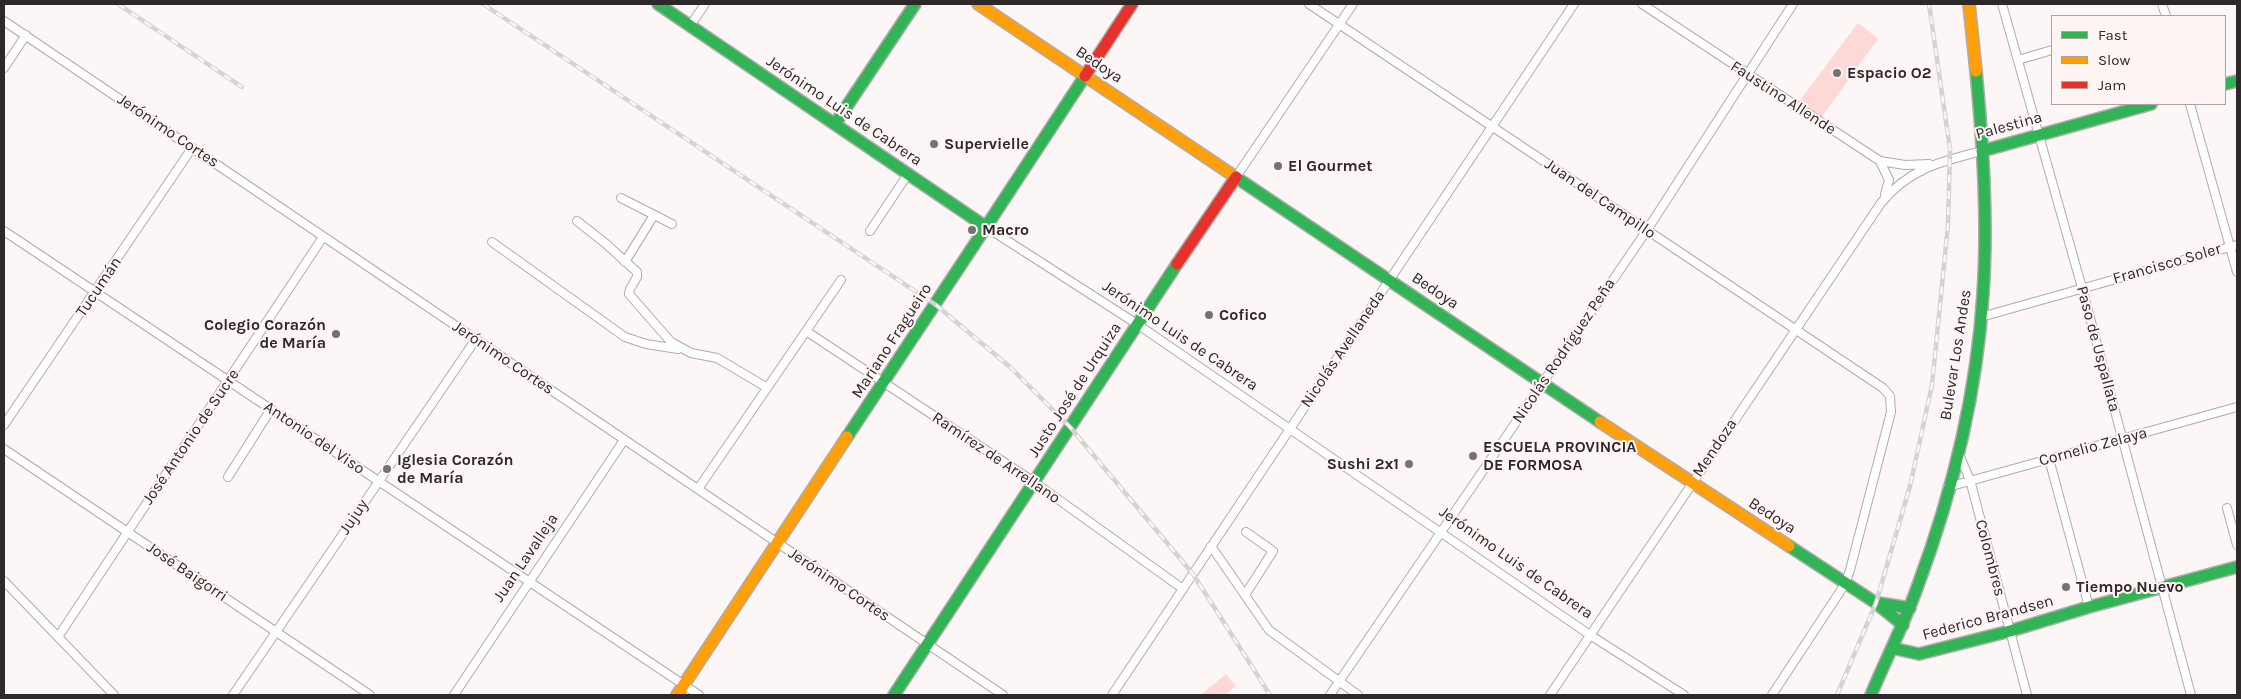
<!DOCTYPE html>
<html>
<head>
<meta charset="utf-8">
<style>
	body { margin:0 }
	#map { position:relative; width:2241px; height:699px; overflow:hidden; background:#fcf6f6; font-family:Karla,sans-serif }
	canvas { display:block }
	.frame { position:absolute; inset:0; border:5px solid #2e2828; pointer-events:none }
	.legend { position:absolute; left:2051px; top:15px; width:175px; height:90px; box-sizing:border-box; background:#fef4f4; border:1px solid #aba2a2; margin:0; padding:6px 9px; list-style:none; font-size:15px; color:#2e2828 }
	.legend li { display:flex; align-items:center; gap:10px; height:25px }
	.legend b { width:25px; border:1px solid #aba2a2 }
</style>
</head>
<body>
<div id="map">
<canvas width="2241" height="699"></canvas>
<div class="frame"></div>
<ul class="legend">
<li><b style="height:6px;background:#30b455"></b>Fast</li>
<li><b style="height:6px;background:#ff9f0a"></b>Slow</li>
<li><b style="height:6px;background:#e5322d"></b>Jam</li>
</ul>
</div>
<script>
const ctx = document.querySelector('canvas').getContext('2d');
ctx.lineJoin = 'round';
function paint(path, color) {
  ctx.fillStyle = color;
  ctx.fill(path, 'evenodd');
}
function stroke(path, color, width, dash) {
  ctx.strokeStyle = color;
  ctx.lineWidth = width;
  ctx.lineCap = dash ? 'butt' : 'round';
  ctx.setLineDash(dash || []);
  ctx.stroke(path);
}
function label(font, color, halo, rows, align = 'center') {
  ctx.font = font + ' Karla,sans-serif';
  ctx.lineWidth = 4;
  ctx.setLineDash([]);
  ctx.textBaseline = 'middle';
  ctx.strokeStyle = halo;
  ctx.fillStyle = color;
  for (const [text, x, y, turn = 0] of rows) {
    ctx.save();
    ctx.translate(x, y);
    ctx.rotate((+turn || 0) * Math.PI / 180);
    ctx.textAlign = isNaN(turn) ? turn : align;
    if (halo) ctx.strokeText(text, 0, 0);
    ctx.fillText(text, 0, 0);
    ctx.restore();
  }
}
const green = new Path2D(`
	M1858 23 1878 39 1818 122 1795 107Z
	M1226 674 1236 686 1225 695H1201Z`);
const street = new Path2D(`
	M1309 4 1883 388 1890 396 1891 412 1850 570 1845 584 1772 695
	M1642 4 1880 161 1905 165 1929 164
	M2002 4 2082 288 2191 695
	M2162 4 2166 16
	M4 21 1003 695
	M690 26 705 4
	M2018 60 2052 50
	M4 68 26 35
	M2190 104 2237 272
	M1880 161 1889 180 1885 194
	M1236 177 1353 4
	M621 198 672 224
	M577 221 605 243 637 272V277L630 289 629 294 671 342 691 353 717 358 766 387
	M986 227 1137 324 1590 635 1684 695
	M4 231 699 695
	M870 231 908 174
	M492 242 625 337 646 344 678 349
	M625 262 654 215
	M1981 317 2237 245
	M806 331 1034 482 1183 589
	M4 425 192 148
	M4 449 370 695
	M1958 452 1970 480 2027 695
	M2049 459 2089 607
	M228 477 271 409
	M1948 487 2237 407
	M698 489 841 280
	M2227 508 2237 545
	M1211 546 1269 630 1358 695
	M4 581 114 695
	M1245 595 1273 551 1246 532
	M58 637 323 237
	M233 695 476 339
	M454 695 624 440
	M1112 695 1574 4
	M1330 695 1647 230 1793 4
	M1550 695 1881 203C1910 168 1940 162 1982 151`);
const fast = new Path2D(`
	M658 4 986 227 1085 76
	M2225 84 2237 81
	M835 124 915 4
	M1982 151 2151 104
	M1234 176 1600 422
	M847 437 986 227
	M1789 546 1876 603 1903 625
	M1878 603 1910 608
	M1892 648 1919 654 2010 631 2089 607 2237 567
	M894 695 1177 264
	M1871 695C1886 659 1904 624 1917 588 1952 494 1977 393 1983 294 1988 220 1983 145 1976 71`);
const slow = new Path2D(`
	M978 4 1234 176
	M1969 4 1976 71
	M1600 422 1789 546
	M677 695 847 437`);
const jam = new Path2D(`
	M1085 76 1132 4
	M1177 264 1236 177`);
const rail = new Path2D(`
	M118 4 242 87
	M483 4 936 305 1010 367 1070 427 1193 574 1270 695
	M1837 695 1876 603 1910 486 1932 385 1948 225 1950 149 1929 4`);
const markers = [
	[1837,73,5,"#767070"],
	[934,144,5,"#767070"],
	[1278,166,5,"#767070"],
	[972,230,5,"#767070"],
	[1209,315,5,"#767070"],
	[336,334,5,"#767070"],
	[1473,456,5,"#767070"],
	[1409,464,5,"#767070"],
	[387,469,5,"#767070"],
	[2066,587,5,"#767070"]
];
const streetNames = [
	["Bedoya",1099,65,34],
	["Faustino Allende",1783,98,33],
	["Jerónimo Luis de Cabrera",844,111,34],
	["Palestina",2009,126,-15],
	["Jerónimo Cortes",168,131,34],
	["Juan del Campillo",1600,199,34],
	["Francisco Soler",2167,264,-16],
	["Tucumán",99,287,-56],
	["Bedoya",1435,291,34],
	["Jerónimo Luis de Cabrera",1180,336,34],
	["Mariano Fragueiro",892,341,-57],
	["Nicolás Avellaneda",1343,349,-56],
	["Paso de Uspallata",2098,349,75],
	["Nicolás Rodríguez Peña",1564,351,-56],
	["Bulevar Los Andes",1956,355,-81],
	["Jerónimo Cortes",503,358,34],
	["Justo José de Urquiza",1075,390,-57],
	["José Antonio de Sucre",191,437,-56],
	["Antonio del Viso",314,438,34],
	["Cornelio Zelaya",2093,447,-15],
	["Mendoza",1715,448,-56],
	["Ramírez de Arrellano",996,458,34],
	["Bedoya",1772,516,33],
	["Jujuy",354,517,-56],
	["Juan Lavalleja",526,558,-56],
	["Colombres",1990,558,75],
	["Jerónimo Luis de Cabrera",1516,563,35],
	["José Baigorri",187,572,34],
	["Jerónimo Cortes",839,585,34],
	["Federico Brandsen",1988,618,-15]
];
const poiNames = [
	["Espacio O2",1847,73],
	["Supervielle",944,144],
	["El Gourmet",1288,166],
	["Macro",982,230],
	["Cofico",1219,315],
	["Colegio Corazón",326,325,"right"],
	["de María",326,343,"right"],
	["ESCUELA PROVINCIA",1483,447],
	["DE FORMOSA",1483,465],
	["Iglesia Corazón",397,460],
	["de María",397,478],
	["Sushi 2x1",1399,464,"right"],
	["Tiempo Nuevo",2076,587]
];
paint(green, '#fdd8d6');
stroke(street, '#b1abab', 10);
stroke(fast, '#b1abab', 14);
stroke(slow, '#b1abab', 14);
stroke(jam, '#b1abab', 14);
stroke(street, '#fffefe', 8);
stroke(fast, '#30b455', 11);
stroke(slow, '#ff9f0a', 11);
stroke(jam, '#e5322d', 11);
stroke(rail, '#d4d2d2', 4.5);
stroke(rail, '#fef4f4', 2.5, [8]);
for (const [x, y, r, color] of markers) {
  const dot = new Path2D();
  dot.arc(x, y, r, 0, 2 * Math.PI);
  ctx.fillStyle = color;
  ctx.fill(dot);
  stroke(dot, '#fef4f4', 2);
}
label('16px', '#2e2828', '#fef4f4', streetNames);
label('bold 16px', '#2e2828', '#fef4f4', poiNames, 'left');
</script>
</body>
</html>
